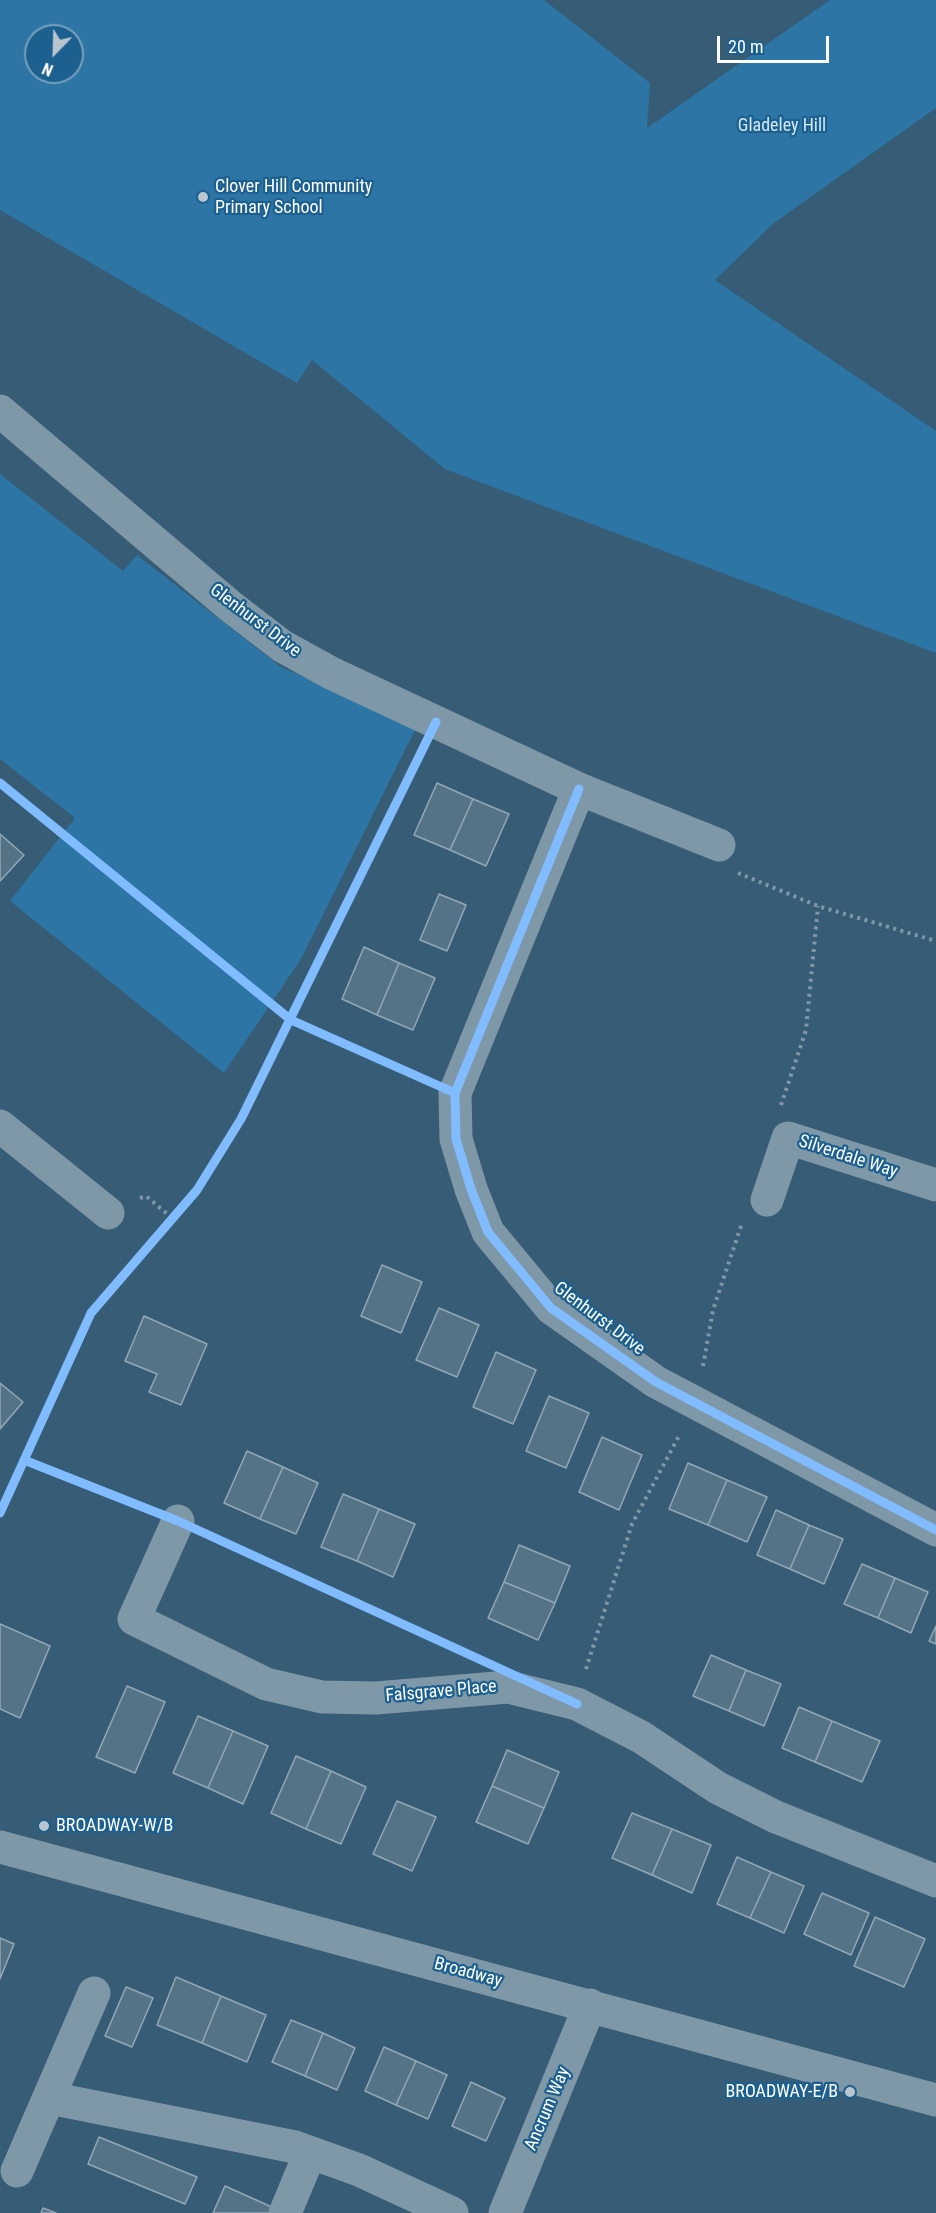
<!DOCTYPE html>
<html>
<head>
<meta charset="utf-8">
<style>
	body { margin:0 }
	#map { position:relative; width:936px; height:2213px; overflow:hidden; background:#375c75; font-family:"Roboto Condensed",sans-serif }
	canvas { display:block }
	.north { position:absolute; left:24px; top:24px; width:60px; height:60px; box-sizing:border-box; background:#1c6090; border:2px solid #77a0bc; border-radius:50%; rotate:203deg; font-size:16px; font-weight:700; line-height:24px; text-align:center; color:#fff }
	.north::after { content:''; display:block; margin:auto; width:21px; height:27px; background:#b9c6cf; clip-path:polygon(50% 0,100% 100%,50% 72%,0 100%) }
	.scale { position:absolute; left:717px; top:36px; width:112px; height:27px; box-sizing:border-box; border:3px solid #fff; border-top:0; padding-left:8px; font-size:18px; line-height:21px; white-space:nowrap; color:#fff; -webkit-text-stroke:4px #1c6090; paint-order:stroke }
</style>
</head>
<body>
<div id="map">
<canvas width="936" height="2213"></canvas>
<div class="north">N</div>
<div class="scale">20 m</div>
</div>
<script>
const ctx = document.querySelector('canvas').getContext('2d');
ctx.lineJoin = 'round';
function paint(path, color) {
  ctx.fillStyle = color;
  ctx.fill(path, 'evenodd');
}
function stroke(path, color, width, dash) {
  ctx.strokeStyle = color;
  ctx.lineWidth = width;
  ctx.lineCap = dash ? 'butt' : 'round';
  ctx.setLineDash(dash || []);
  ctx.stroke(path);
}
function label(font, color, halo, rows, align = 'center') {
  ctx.font = font + ' "Roboto Condensed",sans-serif';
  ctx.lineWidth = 4.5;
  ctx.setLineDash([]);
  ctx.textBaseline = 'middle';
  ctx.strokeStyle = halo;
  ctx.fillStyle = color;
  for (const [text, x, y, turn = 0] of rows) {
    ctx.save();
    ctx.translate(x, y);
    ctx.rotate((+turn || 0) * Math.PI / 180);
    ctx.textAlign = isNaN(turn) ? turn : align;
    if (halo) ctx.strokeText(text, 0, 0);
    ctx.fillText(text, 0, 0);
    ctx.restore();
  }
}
const green = new Path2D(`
	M0 0H544L650 83 647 128 830 0H936V108L774 223 715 280 936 431V653L445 469 312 360 297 383 0 210ZM36 36H72V72H36Z
	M0 474 123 571 137 555 281 667 417 726 301 959 224 1073 10 901 75 818 0 759Z`);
const building = new Path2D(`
	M437 783 473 799 450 850 414 835Z
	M473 799 509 814 486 866 450 850Z
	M0 834 24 855 0 881Z
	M439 894 466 905 447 951 420 940Z
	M364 947 399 963 377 1015 342 999Z
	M399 963 435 978 413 1030 377 1015Z
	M382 1265 422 1282 401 1333 361 1316Z
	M439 1308 479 1325 457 1377 416 1360Z
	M144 1316 207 1344 181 1405 149 1392 157 1374 125 1361Z
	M496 1352 536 1370 513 1424 473 1407Z
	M0 1383 23 1402 0 1429Z
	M549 1396 589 1413 566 1468 526 1451Z
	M602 1437 642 1455 619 1510 579 1492Z
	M247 1451 283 1467 260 1519 224 1503Z
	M688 1463 727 1480 708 1525 669 1509Z
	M283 1467 318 1483 296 1534 260 1519Z
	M727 1480 767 1497 747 1542 708 1525Z
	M343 1494 379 1509 357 1561 321 1547Z
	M379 1509 415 1524 393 1577 357 1561Z
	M776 1510 809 1525 790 1569 757 1555Z
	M809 1525 843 1539 824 1584 790 1569Z
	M519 1545 570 1566 555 1603 504 1582Z
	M862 1564 895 1578 878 1618 844 1604Z
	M895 1578 928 1592 911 1633 878 1618Z
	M504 1582 555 1603 538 1640 488 1618Z
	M0 1624 50 1646 20 1718 0 1709Z
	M936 1626V1644L929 1641Z
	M711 1655 746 1670 729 1711 693 1696Z
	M746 1670 781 1684 764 1726 729 1711Z
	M127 1686 165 1702 135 1773 96 1757Z
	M799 1707 832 1721 815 1762 782 1748Z
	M198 1716 233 1731 208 1788 173 1773Z
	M832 1721 880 1741 862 1782 815 1762Z
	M233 1731 268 1746 243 1804 208 1788Z
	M507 1750 559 1772 544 1808 492 1786Z
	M296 1756 331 1771 306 1829 271 1813Z
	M331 1771 366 1787 341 1844 306 1829Z
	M492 1786 544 1808 528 1844 476 1822Z
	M397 1801 436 1817 412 1871 373 1854Z
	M632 1813 672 1829 652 1875 612 1858Z
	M672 1829 711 1845 692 1893 652 1875Z
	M737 1857 771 1872 750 1918 717 1904Z
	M771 1872 804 1886 784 1933 750 1918Z
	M822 1893 869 1913 851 1955 804 1934Z
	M875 1917 925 1939 904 1987 854 1966Z
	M0 1938 14 1944 0 1979Z
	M176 1977 221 1996 202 2043 157 2025Z
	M126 1987 153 1998 132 2047 105 2036Z
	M221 1996 266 2015 247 2062 202 2043Z
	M291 2020 323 2033 305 2076 272 2062Z
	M323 2033 355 2048 337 2090 305 2076Z
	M384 2047 416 2061 396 2105 365 2091Z
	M416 2061 447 2075 428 2119 396 2105Z
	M471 2082 505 2098 486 2141 452 2126Z
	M99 2137 197 2177 185 2204 88 2164Z
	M225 2186 274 2208 272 2213H213Z
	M43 2208 56 2213H41Z`);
const path = new Path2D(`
	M738 873 818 906 936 941
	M781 1105 806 1030 818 906
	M140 1198 146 1196 172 1218
	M703 1366 713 1310 742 1223
	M586 1669 632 1524 680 1434`);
const minor = new Path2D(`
	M0 411 230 606 282 646 331 673 579 789 719 845
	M579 789 455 1093 456 1139 471 1189 488 1232 551 1308 656 1382 936 1530
	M0 1126 108 1213
	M767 1200 788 1138 936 1185
	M178 1521 134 1619 266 1684 322 1697 376 1698 508 1687 577 1704 641 1737 718 1788 776 1817 936 1881
	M0 1847 936 2100
	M50 2098 295 2147 359 2170 452 2213
	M17 2171 94 1993
	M285 2213 310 2153
	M505 2213 590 2005`);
const cycleway = new Path2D(`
	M0 783 291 1020 455 1093
	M579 789 455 1093 456 1139 471 1189 488 1232 551 1308 656 1382 936 1530
	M24 1460 178 1521 577 1704
	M0 1513 91 1313 197 1190 241 1119 436 722`);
const markers = [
	[203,197,6,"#b9c6cf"],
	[44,1826,6,"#b9c6cf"],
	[850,2092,6,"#b9c6cf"]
];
const parkNames = [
	["Gladeley Hill",782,126]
];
const poiNames = [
	["Clover Hill Community",215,187],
	["Primary School",215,208],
	["BROADWAY-W/B",56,1826],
	["BROADWAY-E/B",838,2092,"right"]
];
const streetNames = [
	["Glenhurst Drive",255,621,37],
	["Silverdale Way",848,1157,18],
	["Glenhurst Drive",599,1319,37],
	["Falsgrave Place",441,1692,-5],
	["Broadway",468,1973,15],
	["Ancrum Way",548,2109,-67]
];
paint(green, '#2d75a5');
paint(building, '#557387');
stroke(building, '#93a8b7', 1.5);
stroke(path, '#7e98a8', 4, [3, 4.5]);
stroke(minor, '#7e98a8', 33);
stroke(cycleway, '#80bcff', 9);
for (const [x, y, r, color] of markers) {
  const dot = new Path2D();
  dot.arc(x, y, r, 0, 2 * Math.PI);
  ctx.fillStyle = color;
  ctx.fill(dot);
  stroke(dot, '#1c6090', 2);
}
label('18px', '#d1eafa', '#1c6090', parkNames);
label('18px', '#fff', '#1c6090', poiNames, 'left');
label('18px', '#fff', '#1c6090', streetNames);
</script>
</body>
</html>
